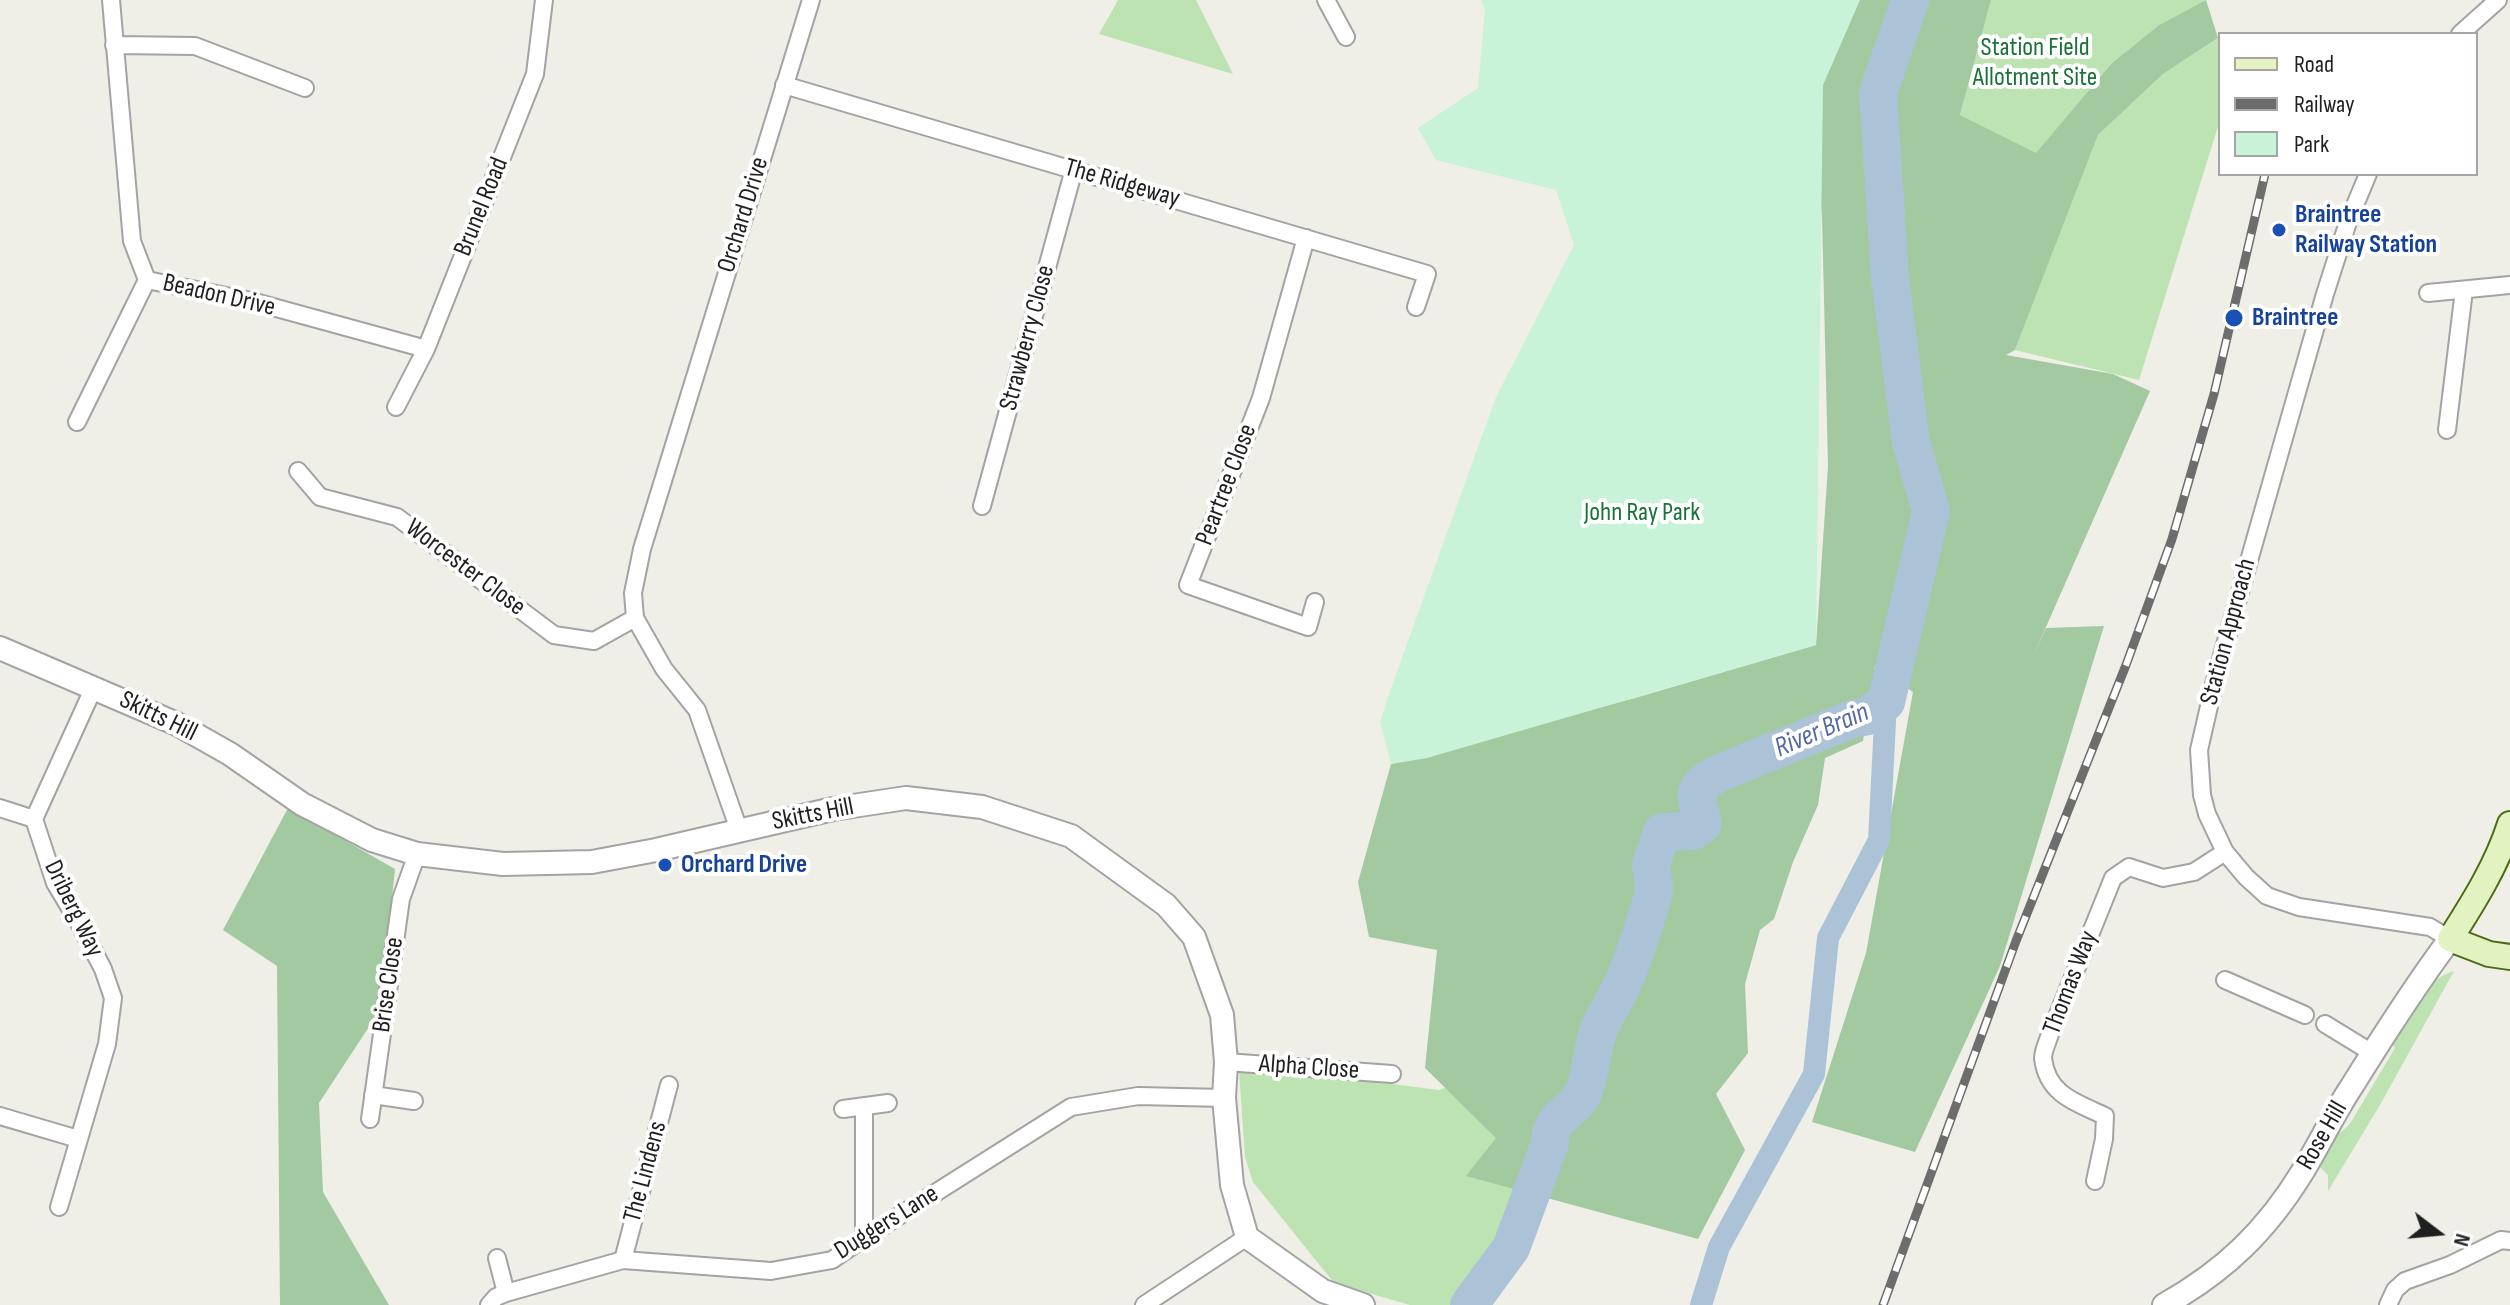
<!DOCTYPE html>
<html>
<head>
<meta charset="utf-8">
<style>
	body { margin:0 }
	#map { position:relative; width:2510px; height:1305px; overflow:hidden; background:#efeee7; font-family:"Sofia Sans Condensed",sans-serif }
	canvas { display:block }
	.legend { position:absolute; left:2218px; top:32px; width:260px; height:144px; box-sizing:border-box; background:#fff; border:2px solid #a5a5a5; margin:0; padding:10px 14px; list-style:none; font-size:24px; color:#1f1f1f }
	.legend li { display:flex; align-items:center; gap:16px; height:40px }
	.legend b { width:40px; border:2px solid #a5a5a5 }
	.north { position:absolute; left:2398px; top:1193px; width:80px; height:80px; -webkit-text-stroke:6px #fff; paint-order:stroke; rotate:106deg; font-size:22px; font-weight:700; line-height:32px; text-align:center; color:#1f1f1f }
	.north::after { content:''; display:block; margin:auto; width:28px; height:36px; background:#1f1f1f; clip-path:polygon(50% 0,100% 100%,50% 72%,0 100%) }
</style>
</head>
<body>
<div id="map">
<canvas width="2510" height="1305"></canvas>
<ul class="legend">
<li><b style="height:10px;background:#e3f2c1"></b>Road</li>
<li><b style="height:10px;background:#6d6d6d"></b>Railway</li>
<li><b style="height:22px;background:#c9f3d8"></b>Park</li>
</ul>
<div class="north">N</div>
</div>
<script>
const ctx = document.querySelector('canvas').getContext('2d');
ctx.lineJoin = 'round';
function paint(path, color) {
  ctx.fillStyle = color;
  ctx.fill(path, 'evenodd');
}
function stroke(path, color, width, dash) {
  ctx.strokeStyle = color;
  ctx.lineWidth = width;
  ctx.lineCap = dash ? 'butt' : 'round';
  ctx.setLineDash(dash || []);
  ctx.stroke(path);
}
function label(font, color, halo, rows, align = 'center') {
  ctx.font = font + ' "Sofia Sans Condensed",sans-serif';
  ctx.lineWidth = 8;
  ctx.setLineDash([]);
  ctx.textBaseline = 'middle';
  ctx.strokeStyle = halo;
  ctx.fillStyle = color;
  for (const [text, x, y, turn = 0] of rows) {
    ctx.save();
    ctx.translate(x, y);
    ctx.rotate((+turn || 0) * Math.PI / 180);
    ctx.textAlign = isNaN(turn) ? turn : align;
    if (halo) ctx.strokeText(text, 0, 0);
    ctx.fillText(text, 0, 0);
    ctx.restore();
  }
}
const grass = new Path2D(`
	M1118 0H1196L1233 74 1099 34Z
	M1991 0H2206L2159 25 2112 63 2036 154 1960 115Z
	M2220 37V120L2139 380 2015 350 2098 135 2163 74Z
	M2454 971 2380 1105 2328 1191V1175L2321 1168 2317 1169 2334 1136 2345 1129 2351 1122 2395 1048 2391 1041C2408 1018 2426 978 2454 971Z
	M1239 1071 1306 1073 1439 1090 1485 1074 1547 1110 1514 1211 1454 1305H1410L1334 1283 1253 1182 1245 1157Z`);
const forest = new Path2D(`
	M1800 0H1991L1960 115 2036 153 2112 63 2159 25 2206 0 2218 38 2163 74 2098 135 2015 350 2006 355 2113 374 2150 391 2031 661 2046 628 2104 626 2000 966 1915 1152 1812 1122 1866 953 1913 692 1875 665 1863 741 1825 758 1818 805 1793 862 1774 919 1760 930 1745 984 1748 1053 1716 1094 1745 1150 1698 1239 1466 1176 1496 1138 1425 1068 1437 950 1369 937 1358 882 1391 764 1635 698 1816 645 1828 466 1822 216 1799 35Z
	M288 808 395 869 380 1010 319 1103 323 1192 389 1305H280L277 966 223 930Z`);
const park = new Path2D(`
	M1481 0H1860L1823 85 1816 645 1427 758 1391 764 1380 722 1390 691 1496 397 1574 245 1556 190 1436 160 1418 128 1478 88 1485 9Z`);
const canal = new Path2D(`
	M1701 1305 1719 1247 1814 1074 1828 938 1879 840 1886 702`);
const river = new Path2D(`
	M1469 1305 1511 1248 1550 1143C1549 1114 1574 1114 1583 1093 1592 1072 1591 1048 1600 1027 1607 1012 1616 998 1623 983 1635 956 1643 927 1652 900L1654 889 1651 864 1662 832 1693 831 1703 824C1697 794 1687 792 1717 774L1852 719 1868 716 1886 702 1931 511 1911 442 1890 279 1878 93 1910 0`);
const minor = new Path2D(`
	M111 0 132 241 147 280 251 301 426 349
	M1326 0 1346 37
	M2460 34 2498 0
	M114 45 195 46 305 88
	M784 85 1427 274 1416 307
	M2368 174 2348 222 2325 294 2215 680 2199 750 2202 795 2207 814 2225 852 2246 877 2267 896 2299 907 2430 927 2450 939
	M1306 238 1261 398 1188 585 1308 627 1315 602
	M2428 293 2510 285
	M396 407 426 349 535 74 544 0
	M77 422 147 280
	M2447 430 2464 290
	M298 471 320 497 397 517 554 635 594 641 635 618
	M982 506 1074 169
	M0 808 34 819
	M739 830 697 710 664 669 635 618 633 593 642 549 811 0
	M2225 980 2305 1015
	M2325 1024 2374 1054
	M1226 1062 1392 1074
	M373 1095 414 1101
	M864 1106V1238
	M843 1109 888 1103
	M0 1116 78 1139
	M370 1119 401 899 417 854
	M2095 1181 2104 1139 2105 1116C2077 1103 2047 1095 2043 1058 2043 1051 2048 1041 2050 1034L2113 878 2129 867 2163 878 2194 872 2225 852
	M59 1207 107 1044 113 998 103 969 79 923 55 883 34 819 94 687
	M497 1258 506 1293
	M623 1260 669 1085
	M489 1305 496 1297 506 1293 623 1260 771 1271 832 1260 864 1238 1071 1107 1138 1096 1224 1098
	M1144 1305 1247 1237
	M2388 1305 2395 1290 2405 1281 2450 1265 2501 1240 2510 1241`);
const tertiary = new Path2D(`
	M0 648 177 724 230 754 302 804 372 840 417 854 503 864 592 862 656 850 833 809 906 798 982 807 1071 836 1166 905 1194 937 1222 1015 1226 1062 1224 1098 1232 1185 1247 1237 1323 1291 1363 1305
	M2164 1305C2225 1271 2267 1230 2303 1171 2320 1143 2334 1113 2352 1086 2383 1036 2415 986 2450 939`);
const secondary = new Path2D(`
	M2510 824C2497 865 2473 903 2450 939L2489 954 2510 957`);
const rail = new Path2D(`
	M1883 1305 2016 941 2126 665 2172 539 2214 394 2265 174`);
const markers = [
	[2279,230,8,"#1a4fb4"],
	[2234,318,10,"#1a4fb4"],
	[665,865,8,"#1a4fb4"]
];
const parkNames = [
	["Station Field",2035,48],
	["Allotment Site",2035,78],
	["John Ray Park",1642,513]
];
const streetNames = [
	["The Ridgeway",1122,184,16],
	["Brunel Road",482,207,-68],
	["Orchard Drive",744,215,-73],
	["Beadon Drive",219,296,13],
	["Strawberry Close",1028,338,-75],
	["Peartree Close",1227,485,-69],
	["Worcester Close",465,568,37],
	["Station Approach",2229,632,-75],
	["Skitts Hill",158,717,26],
	["Skitts Hill",813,815,-11],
	["Driberg Way",73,909,64],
	["Thomas Way",2071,983,-69],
	["Brise Close",389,985,-82],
	["Alpha Close",1309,1068,4],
	["Rose Hill",2323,1136,-60],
	["The Lindens",646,1172,-75],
	["Duggers Lane",887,1223,-32]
];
const transitNames = [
	["Braintree",2295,215],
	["Railway Station",2295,245],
	["Braintree",2252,318],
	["Orchard Drive",681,865]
];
const waterNames = [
	["River Brain",1822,731,-23]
];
paint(grass, '#bee3b3');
paint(forest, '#a2c9a0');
paint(park, '#c9f3d8');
stroke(canal, '#acc3d7', 22);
stroke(river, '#acc3d7', 38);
stroke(minor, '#a3a3a3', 20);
stroke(tertiary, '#a3a3a3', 26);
stroke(secondary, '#4a6b12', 28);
stroke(minor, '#fff', 16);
stroke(tertiary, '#fff', 22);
stroke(secondary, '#e3f2c1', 24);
stroke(rail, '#6d6d6d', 9);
stroke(rail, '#fff', 6, [18]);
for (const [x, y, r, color] of markers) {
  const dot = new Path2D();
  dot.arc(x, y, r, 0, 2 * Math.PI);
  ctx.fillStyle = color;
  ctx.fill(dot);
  stroke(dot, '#fff', 3);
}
label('26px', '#197237', '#fff', parkNames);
label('26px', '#1f1f1f', '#fff', streetNames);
label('bold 26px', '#164399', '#fff', transitNames, 'left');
label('italic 28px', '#5669a4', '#fff', waterNames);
</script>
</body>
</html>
